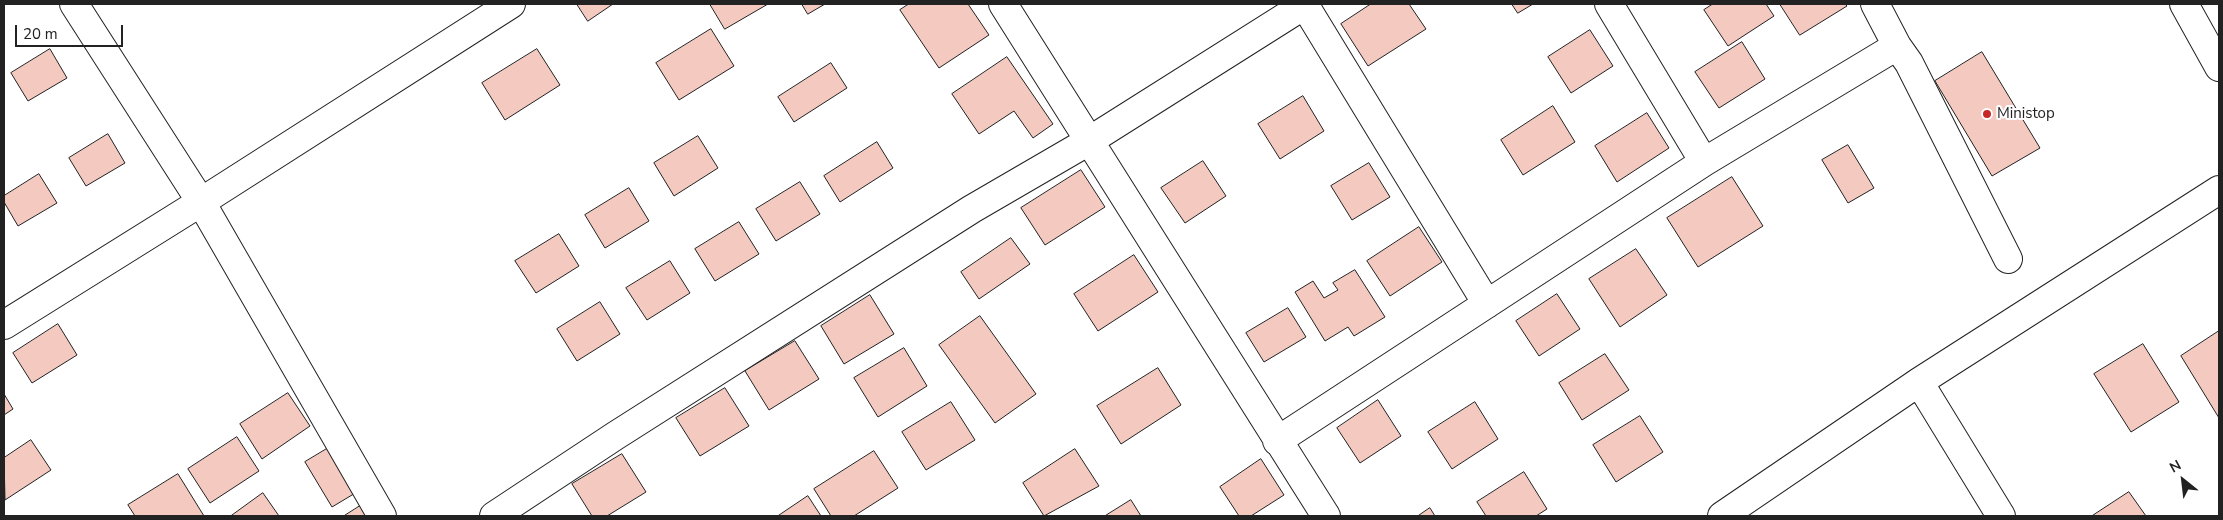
<!DOCTYPE html>
<html>
<head>
<meta charset="utf-8">
<style>
	body { margin:0 }
	#map { position:relative; width:2223px; height:520px; overflow:hidden; background:#fff; font-family:"Nunito Sans",sans-serif }
	canvas { display:block }
	.frame { position:absolute; inset:0; border:5px solid #222; pointer-events:none }
	.north { position:absolute; left:2158px; top:455px; width:50px; height:50px; -webkit-text-stroke:4px #fff; paint-order:stroke; rotate:331deg; font-size:14px; font-weight:700; line-height:20px; text-align:center; color:#222 }
	.north::after { content:''; display:block; margin:auto; width:18px; height:22px; background:#222; clip-path:polygon(50% 0,100% 100%,50% 72%,0 100%) }
	.scale { position:absolute; left:15px; top:25px; width:108px; height:22px; box-sizing:border-box; border:2px solid #222; border-top:0; padding-left:6px; font-size:15px; line-height:18px; white-space:nowrap; color:#222; -webkit-text-stroke:4px #fff; paint-order:stroke }
</style>
</head>
<body>
<div id="map">
<canvas width="2223" height="520"></canvas>
<div class="frame"></div>
<div class="north">N</div>
<div class="scale">20 m</div>
</div>
<script>
const ctx = document.querySelector('canvas').getContext('2d');
ctx.lineJoin = 'round';
function paint(path, color) {
  ctx.fillStyle = color;
  ctx.fill(path, 'evenodd');
}
function stroke(path, color, width, dash) {
  ctx.strokeStyle = color;
  ctx.lineWidth = width;
  ctx.lineCap = dash ? 'butt' : 'round';
  ctx.setLineDash(dash || []);
  ctx.stroke(path);
}
function label(font, color, halo, rows, align = 'center') {
  ctx.font = font + ' "Nunito Sans",sans-serif';
  ctx.lineWidth = 4;
  ctx.setLineDash([]);
  ctx.textBaseline = 'middle';
  ctx.strokeStyle = halo;
  ctx.fillStyle = color;
  for (const [text, x, y, turn = 0] of rows) {
    ctx.save();
    ctx.translate(x, y);
    ctx.rotate((+turn || 0) * Math.PI / 180);
    ctx.textAlign = isNaN(turn) ? turn : align;
    if (halo) ctx.strokeText(text, 0, 0);
    ctx.fillText(text, 0, 0);
    ctx.restore();
  }
}
const building = new Path2D(`
	M577 4H613L588 21Z
	M710 4H768L725 29Z
	M802 4H825L808 14Z
	M909 4H968L989 35 939 68 900 10Z
	M1371 4H1409L1426 29 1368 66 1341 24Z
	M1512 4H1533L1518 13Z
	M1713 4H1766L1774 16 1728 46 1704 10Z
	M1780 4H1845L1847 6 1800 35Z
	M711 29 734 66 679 100 656 63Z
	M1590 30 1613 66 1571 93 1548 57Z
	M1742 42 1765 79 1719 108 1695 72Z
	M50 49 67 78 28 101 11 73Z
	M537 49 560 85 505 120 482 83Z
	M1982 52 2040 148 1992 176 1935 81Z
	M1007 57 1053 124 1033 138 1014 111 979 134 952 94Z
	M831 63 847 88 794 122 778 97Z
	M1303 96 1324 131 1280 159 1258 124Z
	M1553 106 1575 142 1523 175 1501 140Z
	M1647 113 1669 148 1617 182 1595 146Z
	M108 134 125 163 86 186 69 158Z
	M698 136 718 168 674 196 654 163Z
	M877 142 893 168 840 202 824 176Z
	M1848 145 1874 188 1848 203 1822 160Z
	M1203 161 1226 196 1185 223 1161 188Z
	M1369 163 1390 197 1352 220 1331 186Z
	M1081 170 1105 207 1045 245 1021 208Z
	M39 174 57 203 18 226 4 202V196Z
	M1732 177 1763 226 1698 267 1667 218Z
	M800 182 820 214 776 241 756 209Z
	M629 188 649 221 605 248 585 215Z
	M739 222 759 254 715 281 695 249Z
	M1419 227 1442 262 1390 296 1367 261Z
	M559 234 579 266 536 293 515 261Z
	M1011 238 1030 264 979 299 961 272Z
	M1636 249 1667 295 1620 327 1589 279Z
	M1134 255 1158 292 1098 331 1074 294Z
	M670 261 690 293 647 320 626 288Z
	M1355 270 1385 317 1354 336 1348 327 1325 341 1295 292 1313 281 1324 298 1338 290 1333 283Z
	M1557 294 1580 329 1539 356 1516 321Z
	M870 295 894 334 844 364 821 326Z
	M600 302 620 334 577 361 557 329Z
	M1288 308 1306 337 1264 362 1246 333Z
	M980 316 1036 394 995 423 939 345Z
	M58 324 77 355 32 383 13 353Z
	M2219 331V418L2181 356Z
	M795 341 819 379 769 410 745 371Z
	M2143 344 2179 402 2131 432 2094 374Z
	M904 348 927 386 878 417 854 378Z
	M1605 354 1629 390 1582 420 1559 383Z
	M1158 368 1181 405 1121 444 1097 406Z
	M725 388 749 426 700 456 676 418Z
	M288 393 310 426 262 459 240 424Z
	M4 394 13 409 4 415Z
	M1378 400 1401 436 1360 463 1337 428Z
	M951 402 975 440 926 470 902 432Z
	M1475 402 1498 439 1452 469 1428 432Z
	M1640 416 1663 452 1616 482 1593 445Z
	M237 437 259 471 210 503 188 469Z
	M31 440 51 470 5 500 4 458Z
	M330 447 357 492 332 507 305 462Z
	M1075 449 1099 486 1044 516 1023 483Z
	M874 451 898 488 854 516H831L814 489Z
	M622 454 646 492 607 516H592L572 484Z
	M1261 459 1284 495 1251 516H1239L1220 487Z
	M1524 472 1547 509 1536 516H1486L1477 502Z
	M178 474 204 516H135L128 505Z
	M2129 492 2146 516H2092Z
	M263 493 279 516H231Z
	M808 496 821 516H778Z
	M1131 500 1141 516H1105Z
	M360 506 366 516H344Z
	M1430 508 1435 516H1418Z`);
const minor = new Path2D(`
	M74 4 201 202 382 516
	M1003 4 1326 516
	M1304 4 1487 304
	M2184 4 2219 67
	M1897 46 1909 63 2008 259
	M1704 162 1897 46 1875 4
	M4 325 201 202 511 4
	M1919 382 2001 516
	M1277 441 1704 162 1609 4
	M494 516 615 436 972 209 1089 141 1306 4
	M1722 516 1919 382 2219 190`);
const markers = [
	[1987,114,5,"#c62828"]
];
const poiNames = [
	["Ministop",1997,114]
];
paint(building, '#f3c9c0');
stroke(building, '#222', 1);
stroke(minor, '#222', 30);
stroke(minor, '#fff', 28);
for (const [x, y, r, color] of markers) {
  const dot = new Path2D();
  dot.arc(x, y, r, 0, 2 * Math.PI);
  ctx.fillStyle = color;
  ctx.fill(dot);
  stroke(dot, '#fff', 2);
}
label('15px', '#222', '#fff', poiNames, 'left');
</script>
</body>
</html>
